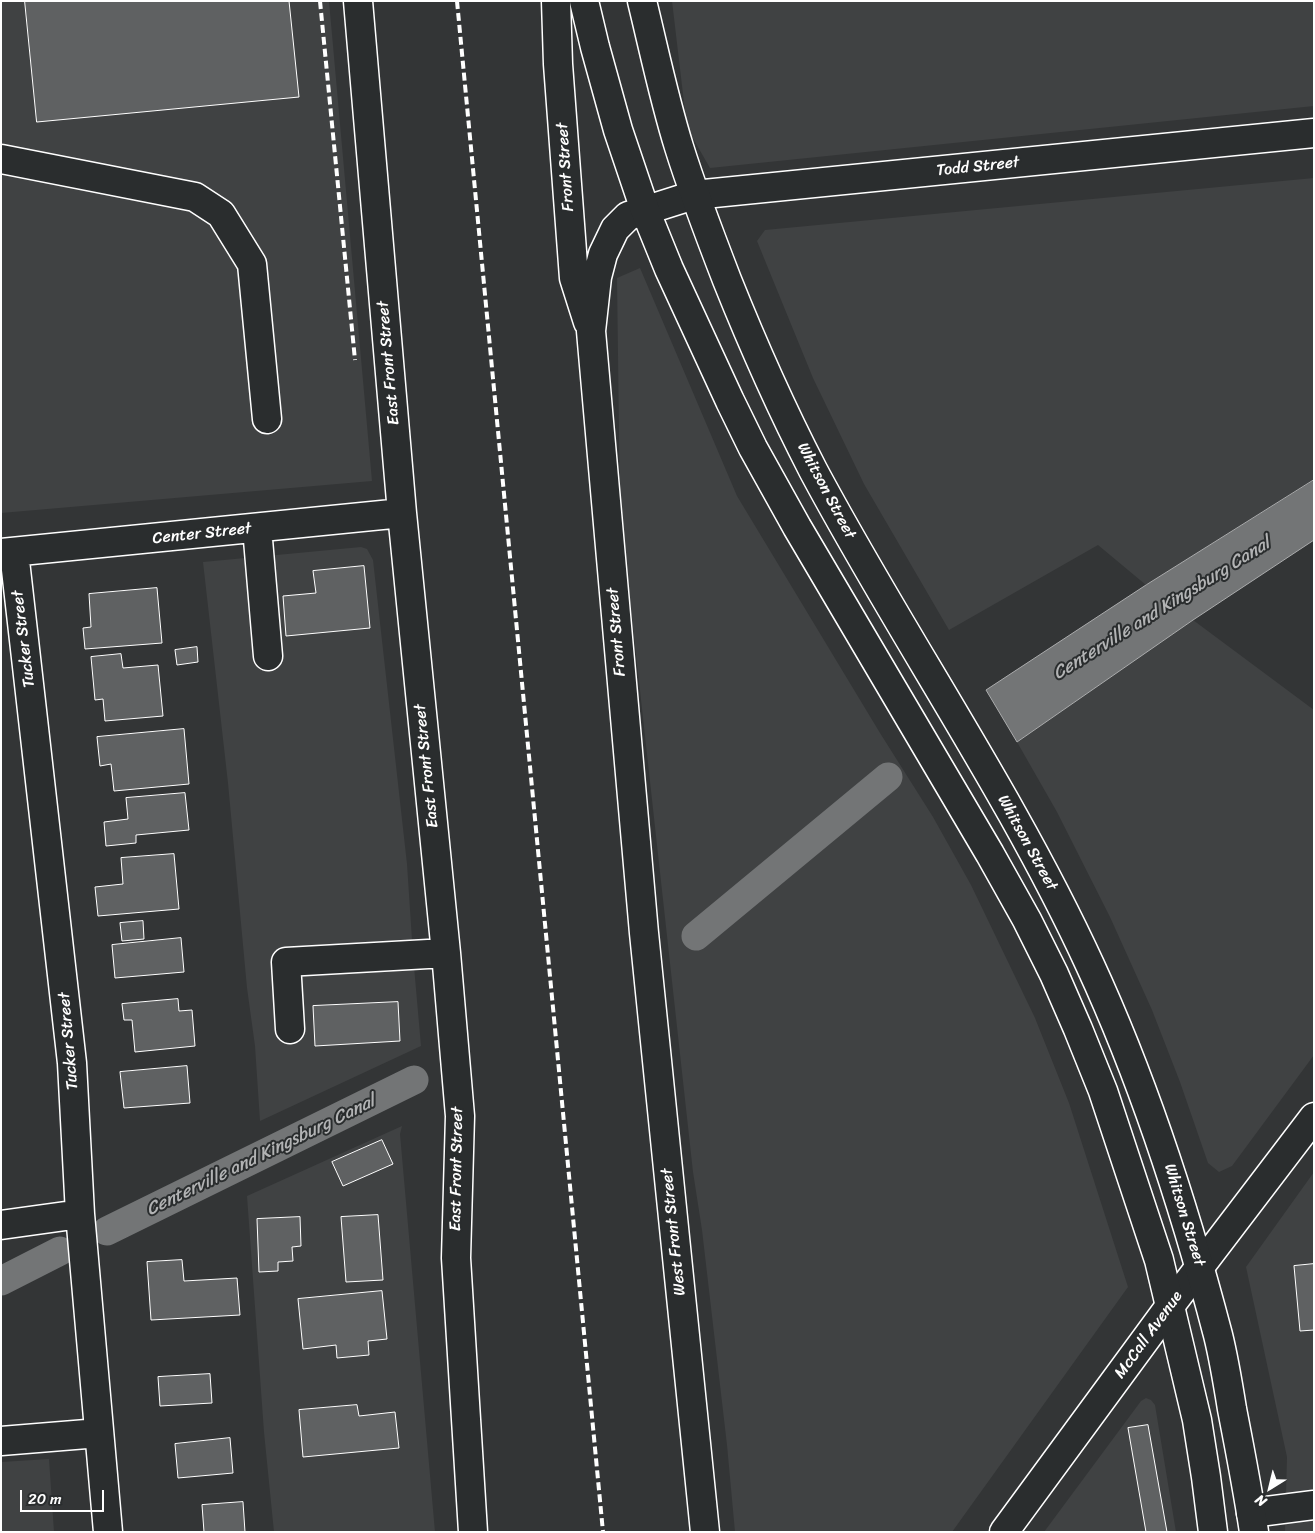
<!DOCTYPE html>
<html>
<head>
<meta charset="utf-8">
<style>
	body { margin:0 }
	#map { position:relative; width:1315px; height:1533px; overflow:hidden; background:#333536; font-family:Sriracha,sans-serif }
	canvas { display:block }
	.frame { position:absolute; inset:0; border:2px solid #fff; pointer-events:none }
	.north { position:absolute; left:1245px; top:1463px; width:50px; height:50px; -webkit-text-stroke:4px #2a2d2e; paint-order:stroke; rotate:216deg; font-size:14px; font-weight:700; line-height:20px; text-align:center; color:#fff }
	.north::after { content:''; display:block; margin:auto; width:18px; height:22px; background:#fff; clip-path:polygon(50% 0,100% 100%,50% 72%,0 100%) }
	.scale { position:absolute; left:20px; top:1490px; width:84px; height:22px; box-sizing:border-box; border:2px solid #fff; border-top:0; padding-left:6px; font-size:15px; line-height:18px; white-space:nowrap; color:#fff; -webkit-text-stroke:4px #2a2d2e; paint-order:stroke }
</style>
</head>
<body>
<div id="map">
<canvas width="1315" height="1533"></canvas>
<div class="frame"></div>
<div class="north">N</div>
<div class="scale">20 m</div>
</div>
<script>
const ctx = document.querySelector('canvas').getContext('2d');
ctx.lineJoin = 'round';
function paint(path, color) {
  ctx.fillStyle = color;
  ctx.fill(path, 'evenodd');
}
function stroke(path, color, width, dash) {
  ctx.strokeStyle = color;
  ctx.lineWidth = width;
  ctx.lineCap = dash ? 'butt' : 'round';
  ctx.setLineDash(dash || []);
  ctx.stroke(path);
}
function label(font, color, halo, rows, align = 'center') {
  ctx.font = font + ' Sriracha,sans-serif';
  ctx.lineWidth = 4;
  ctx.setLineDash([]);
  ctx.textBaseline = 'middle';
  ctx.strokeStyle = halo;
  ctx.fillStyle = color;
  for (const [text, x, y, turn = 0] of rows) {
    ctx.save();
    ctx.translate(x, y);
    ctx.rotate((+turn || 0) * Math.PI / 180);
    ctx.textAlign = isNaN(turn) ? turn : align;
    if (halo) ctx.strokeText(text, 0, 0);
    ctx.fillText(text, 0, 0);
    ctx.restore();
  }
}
const built = new Path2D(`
	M1 1H329L372 481 1 513Z
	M672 1H1314V106L710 168 687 128Z
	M1314 178V480L1146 585 1098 545 949 630 864 484 813 378 757 241 765 230Z
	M640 268 737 496 880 733 933 817 971 885 1035 1018 1069 1103 1128 1287 952 1532H735L727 1445 702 1230 693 1172 620 509 617 278Z
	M361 547 367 549 373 560 407 864 413 955 421 1046 260 1121 255 1046 247 988 228 783 203 562Z
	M1193 620 1314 710V1055L1232 1166 1219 1172 1208 1163 1180 1082 1152 1010 1110 917 1057 812 1017 742Z
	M402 1126 400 1134 435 1532H274L264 1432 247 1196Z
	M1314 1172V1532H1285L1287 1457 1246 1267Z
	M1146 1398 1151 1400 1155 1405 1176 1532H1044L1141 1401Z
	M49 1459 54 1532H1V1462Z`);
const water = new Path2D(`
	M1314 480V540L1193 620 1017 742 986 690 1146 585Z`);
const canal = new Path2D(`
	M696 936 888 777
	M107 1231 414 1080
	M1 1281 60 1251`);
const building = new Path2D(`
	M25 1H289L299 97 37 122Z
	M364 566 370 628 286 636 283 596 316 593 313 571Z
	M157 588 162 643 85 649 83 628 91 627 89 594Z
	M197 647 198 662 177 665 175 650Z
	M121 654 123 668 158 665 163 716 105 721 103 699 95 700 91 657Z
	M184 729 189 784 114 791 111 764 100 766 97 737Z
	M185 793 189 830 136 835V843L106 846 104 822 128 819 126 798Z
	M174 854 179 909 98 916 95 887 123 884 121 858Z
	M143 921 144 939 122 941 120 923Z
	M181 938 184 972 115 978 112 945Z
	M178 999 179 1011 192 1010 195 1046 135 1052 132 1020H124L122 1004Z
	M398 1002 400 1041 315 1046 313 1006Z
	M187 1066 190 1103 124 1108 120 1072Z
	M382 1140 393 1164 343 1186 332 1162Z
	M378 1215 383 1280 346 1282 341 1217Z
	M300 1217 301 1246 292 1247 293 1261 278 1262V1271L259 1272 257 1219Z
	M182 1260 184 1281 237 1278 240 1315 151 1320 147 1262Z
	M1314 1264V1330L1300 1331 1294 1266Z
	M382 1291 387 1339 368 1341 369 1355 337 1358 336 1345 303 1349 298 1299Z
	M210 1374 212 1403 160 1406 158 1377Z
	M357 1405 359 1416 395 1412 399 1448 303 1457 299 1410Z
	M1148 1425 1167 1532H1146L1128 1428Z
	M230 1438 233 1473 178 1478 175 1444Z
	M243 1502 245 1532H204L202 1505Z`);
const minor = new Path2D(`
	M358 1 402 513 446 953 460 1116 456 1258 473 1532
	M556 1 558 64 574 278 588 322
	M1 159 195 197 221 214 252 264 267 419
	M257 528 268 656
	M14 552 72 1063 80 1214 108 1532
	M1 553 402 513
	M290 1029 286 962 446 953
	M1 1225 80 1214
	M1 1441 99 1433
	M1251 1513 1314 1505
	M705 1532 644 933 591 331 597 277 603 254 615 229 628 216 694 195 1314 133
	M1004 1532 1170 1306 1314 1117`);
const major = new Path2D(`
	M584 1 595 47 618 130 645 210 669 269 730 401 753 448 797 527 990 854 1027 920 1054 974 1078 1029 1103 1091 1159 1260 1197 1420 1206 1477 1213 1532
	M642 1C654 50 664 99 679 147 693 192 710 236 727 280 753 345 781 408 813 470 902 637 1011 793 1090 965 1145 1084 1185 1209 1218 1335 1224 1359 1228 1384 1232 1409 1240 1450 1248 1491 1254 1532`);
const rail = new Path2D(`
	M320 1 355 360
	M457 1 603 1532`);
const streetNames = [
	["Front Street",566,167,-94],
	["Todd Street",978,167,-6],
	["East Front Street",389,363,-95],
	["Whitson Street",826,491,62],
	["Center Street",202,534,-6],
	["Front Street",617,632,-95],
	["Tucker Street",24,639,-97],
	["East Front Street",427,766,-96],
	["Whitson Street",1027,843,61],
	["Tucker Street",69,1041,-95],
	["East Front Street",457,1169,-89],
	["Whitson Street",1184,1215,73],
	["West Front Street",674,1232,-96],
	["McCall Avenue",1149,1335,-54]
];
const waterNames = [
	["Centerville and Kingsburg Canal",1162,609,-32],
	["Centerville and Kingsburg Canal",261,1156,-26]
];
paint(built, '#404243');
paint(water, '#737576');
stroke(water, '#abacad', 1);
stroke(canal, '#737576', 29);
paint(building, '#5f6162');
stroke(building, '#fff', 1);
stroke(minor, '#fff', 31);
stroke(major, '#fff', 31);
stroke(minor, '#2a2d2e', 28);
stroke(major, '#2a2d2e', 28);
stroke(rail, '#fff', 4, [8, 4]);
label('16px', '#fff', '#2a2d2e', streetNames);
label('italic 18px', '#b2b3b4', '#2a2d2e', waterNames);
</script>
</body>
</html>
